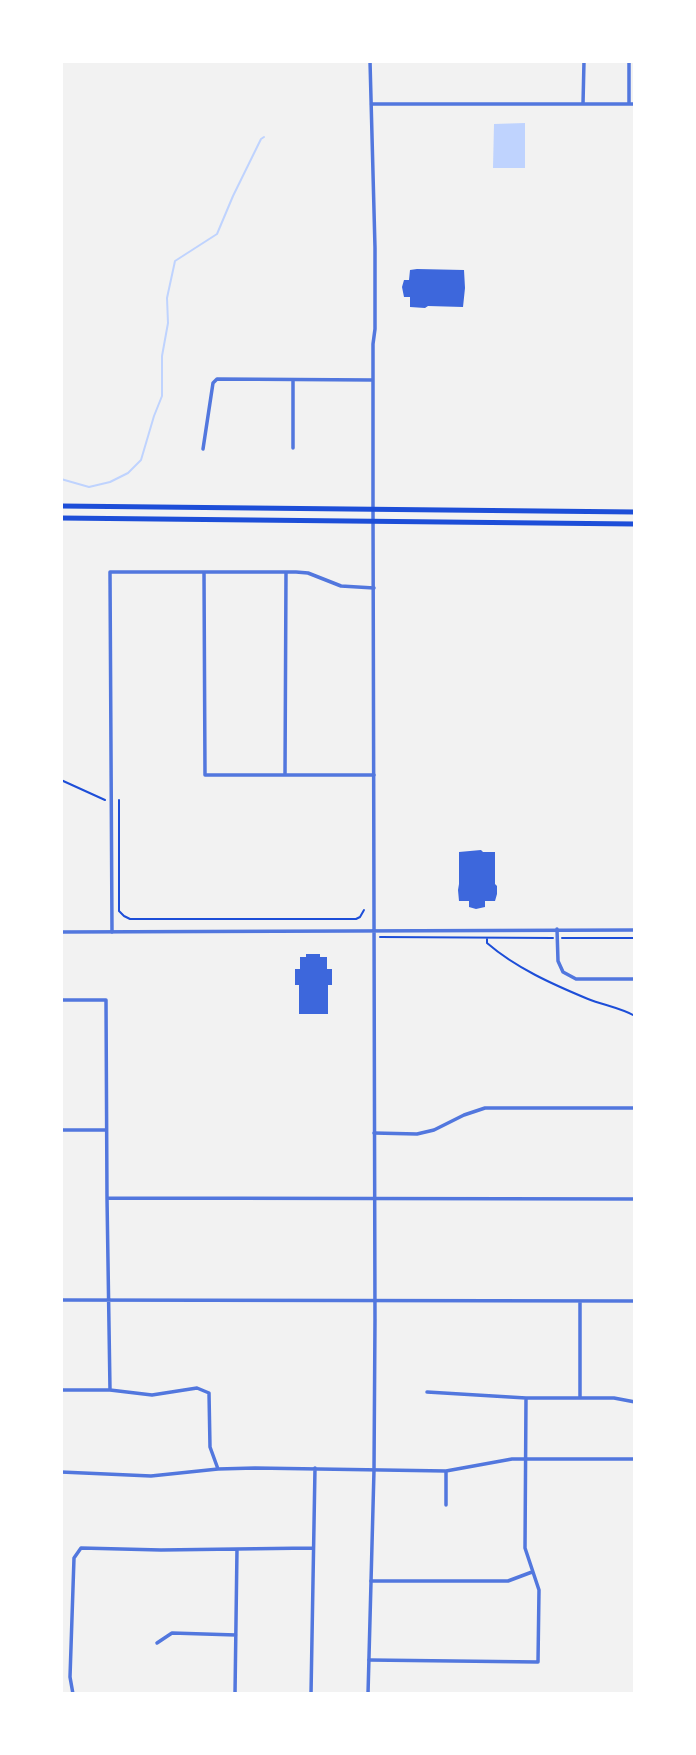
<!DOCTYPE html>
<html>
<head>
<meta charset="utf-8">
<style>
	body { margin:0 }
	#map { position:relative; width:696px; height:1755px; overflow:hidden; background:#f2f2f2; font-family:"Golos Text",sans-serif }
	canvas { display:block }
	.frame { position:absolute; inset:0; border:63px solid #fff; pointer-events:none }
</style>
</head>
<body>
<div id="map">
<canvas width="696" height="1755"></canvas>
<div class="frame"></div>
</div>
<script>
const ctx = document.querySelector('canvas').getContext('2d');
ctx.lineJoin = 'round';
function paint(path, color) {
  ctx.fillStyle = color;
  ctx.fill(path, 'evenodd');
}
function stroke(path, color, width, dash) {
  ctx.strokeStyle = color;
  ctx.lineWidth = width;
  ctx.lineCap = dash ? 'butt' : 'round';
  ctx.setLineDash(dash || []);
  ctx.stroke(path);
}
const water = new Path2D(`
	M525 123V168H493L494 124Z`);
const stream = new Path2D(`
	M61 479 89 487 110 482 128 473 141 460 154 416 162 396V356L168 323 167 298 175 261 217 234 233 196 261 139 264 137`);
const building = new Path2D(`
	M417 269 464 270 465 288 463 307 428 306 425 308 410 307V297H404L402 287 404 280H409L410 270Z
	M481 850 483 852H495V884L497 886V894L495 901H485V907L476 909 469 907V901H459L458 890 459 884V852Z
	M306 954H320V957H327V969H332V985H328V1014H299V985H295V969H300V957H306Z`);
const path = new Path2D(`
	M61 780 105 800
	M119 800V911L124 916 130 919H356L360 917 364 910
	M380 937 553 938
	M562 938H635
	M487 939V943C516 968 552 984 588 999 603 1005 621 1008 635 1016`);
const minor = new Path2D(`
	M370 61 375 248V329L373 344V509
	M629 61V104
	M371 104H635
	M583 104 584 61
	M293 380V448
	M203 449 213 383 217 379 373 380
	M204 572 205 775H374
	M285 775 286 572
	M557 929 558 961 563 972 576 979H635
	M112 932 110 572H296L308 573 341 586 374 588
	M61 1000H106L107 1198 110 1390
	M61 1130H106
	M374 1133 417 1134 434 1130 464 1115 485 1108H635
	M107 1198 635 1199
	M61 1300 635 1301
	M61 1390H110L152 1395 197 1388 209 1393 210 1447 218 1469
	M427 1392 526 1398H614L635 1402
	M580 1397V1302
	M61 1472 151 1476 218 1469 255 1468 446 1471 512 1459H635
	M446 1505V1472
	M371 1581H508L532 1572
	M157 1643 172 1633 236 1635
	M369 1660 538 1662 539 1590 525 1548 526 1398
	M73 1694 70 1677 74 1558 81 1548 161 1550 312 1548
	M235 1694 237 1549
	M311 1694 315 1468`);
const tertiary = new Path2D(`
	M61 932 635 930
	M368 1694 374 1470 375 1319 373 509`);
const trunk = new Path2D(`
	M61 506 635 512
	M61 518 635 524`);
paint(water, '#bfd3fe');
stroke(stream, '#bfd3fe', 2);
paint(building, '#3d67dc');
stroke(path, '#1d4ed8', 2);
stroke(minor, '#5277de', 3.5);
stroke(tertiary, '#5277de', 3.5);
stroke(trunk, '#1d4ed8', 5);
</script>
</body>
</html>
